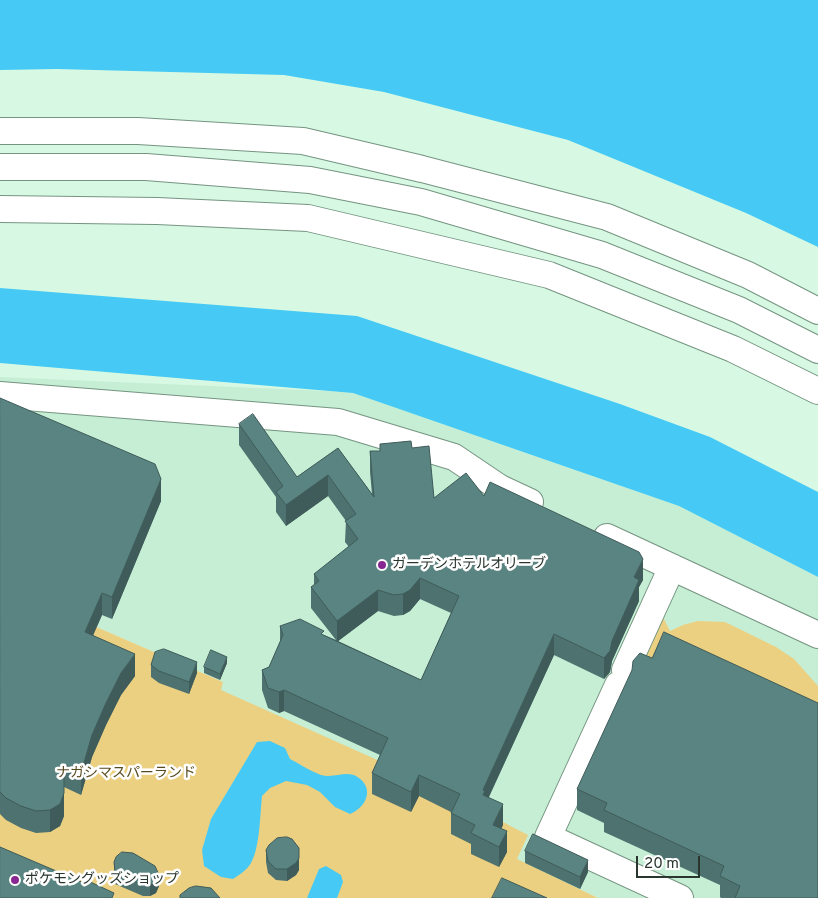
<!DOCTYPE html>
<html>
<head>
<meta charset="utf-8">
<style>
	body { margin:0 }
	#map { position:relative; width:818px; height:898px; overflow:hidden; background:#d7f9e4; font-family:Overpass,sans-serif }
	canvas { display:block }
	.scale { position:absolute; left:636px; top:856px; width:64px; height:22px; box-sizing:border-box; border:2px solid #29362e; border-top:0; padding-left:6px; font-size:15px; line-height:18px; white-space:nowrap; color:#29362e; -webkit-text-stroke:4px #fff; paint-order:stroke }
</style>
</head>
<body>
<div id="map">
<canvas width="818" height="898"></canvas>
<div class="scale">20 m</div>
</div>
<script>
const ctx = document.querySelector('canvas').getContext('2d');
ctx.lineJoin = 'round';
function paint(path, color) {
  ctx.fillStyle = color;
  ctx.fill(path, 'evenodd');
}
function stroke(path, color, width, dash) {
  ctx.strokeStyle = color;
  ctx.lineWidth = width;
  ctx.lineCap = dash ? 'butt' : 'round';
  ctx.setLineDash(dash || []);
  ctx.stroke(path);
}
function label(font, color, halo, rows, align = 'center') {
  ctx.font = font + ' Overpass,"Noto Sans JP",sans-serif';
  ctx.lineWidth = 5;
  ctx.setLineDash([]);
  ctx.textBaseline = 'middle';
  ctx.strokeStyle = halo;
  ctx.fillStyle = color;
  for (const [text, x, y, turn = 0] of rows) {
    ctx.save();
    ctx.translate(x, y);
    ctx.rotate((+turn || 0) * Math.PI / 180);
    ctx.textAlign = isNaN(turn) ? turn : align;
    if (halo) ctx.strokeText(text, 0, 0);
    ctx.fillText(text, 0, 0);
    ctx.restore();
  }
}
const built = new Path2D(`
	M0 377 328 391 353 393 679 506 818 577V898H598L516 859 220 690 223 682 0 585Z`);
const green = new Path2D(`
	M0 585 223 682 221 690 498 814 499 820 528 835 517 859 598 898H0Z
	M659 618 664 619 670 631 683 625 698 621 725 622 776 647 794 659 818 686V723L634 670Z`);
const water = new Path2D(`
	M0 0H818V247L746 213 568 140 384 92 284 75 57 69 0 70Z
	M0 288 357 316 620 404 710 437 818 492V577L679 506 353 393 0 363Z
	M270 741 285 748 290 759C300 764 310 771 321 775 335 779 347 769 359 778 375 790 365 808 350 814L335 807 320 792 307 785 286 781 270 788 262 796C260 815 260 847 251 863 247 870 239 875 233 879L221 877 204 866 202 850 211 819 257 742Z
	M326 866 341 875 343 882 337 898H307L319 869Z`);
const minor = new Path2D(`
	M0 131H138L303 141 422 169 607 217 748 275 818 311
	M0 167H146L310 180 421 202 602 255 739 310 818 350
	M0 209 157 211 308 218 549 275 733 349 818 391
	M0 395 338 422 454 457 500 488 530 502
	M607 537 818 635
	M625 670 672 567
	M618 685 548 837 680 898`);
const wall = new Path2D(`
	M0 398 161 501 112 619 102 615 93 635 135 676 121 695 106 725 92 757 81 795 64 787V816L60 826 50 832 36 833 21 828 6 820 0 814Z
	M239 424 297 477 338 448 372 494 370 472V451H380V444L412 448 434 498 484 496 643 580 639 587V601L612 661 610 672 604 679 554 655 489 797 503 825 501 829 507 852 499 867 471 854V844L451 834V812L419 796 411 812 372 794V773L380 755 284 711 279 713 268 708 262 690V670L269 667 280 642V626L324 635 336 640 311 608V587L314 585V574L349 547 345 542 346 521 328 496 286 526 276 512V497L239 445ZM420 599 451 613 421 680 338 641 378 611 394 616 403 615 410 611Z
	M652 658 818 898H721L720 897V885L604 832V823L577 810V789Z
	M227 663 220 680 204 673V667Z
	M151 665 197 673 189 694 159 683 151 677Z
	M266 850 299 870 296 875 287 881 276 880 268 873 266 862Z
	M525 851 588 872 580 889 525 863Z
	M114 862 159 886 156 893 150 896H143L115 884Z`);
const shadedWall = new Path2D(`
	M328 475V496L286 526V505Z
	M161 479V501L112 619V597Z
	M643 559V580L639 587V601L612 661 610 672 604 679V658L612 641 634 577Z
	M420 578V599L410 611 403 615V594Z
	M378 590V611L337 642V621Z
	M102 593V615L85 654V632Z
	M554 634V655L485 805 483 790Z
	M135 654V676L121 695 106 725 92 757 81 795V773L92 735 106 703 121 673Z
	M227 657V663L220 680V674Z
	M197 662V673L189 694V682Z
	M284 690V711L279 713V692Z
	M419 775V796L411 812V792Z
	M64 793V816L60 826 50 832V810Z
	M503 804V825L494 844 493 825Z
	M507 831V852L499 867V847Z
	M299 858V870L296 875 287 881V869Z
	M588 860V872L580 889V877Z
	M159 875V886L156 893 150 896V885Z`);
const building = new Path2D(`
	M0 398 155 464 161 479 112 597 102 593 85 632 135 654 121 673 106 703 92 735 81 773 64 764V793L60 804 50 810 36 811 21 806 6 798 0 792Z
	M253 414 297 477 338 448 374 497 370 451H380V444L411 441 412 448 429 446 434 498 466 473 484 496 490 482 639 552 643 559 634 577 639 580 612 641 610 651 604 658 554 634 483 790 485 791 483 795 503 804 493 825 507 831 499 847 471 833 475 825 451 813 460 794 419 775 411 792 372 773 388 738 284 690 279 692 268 688 262 670 269 667 283 635 280 626 300 619 324 631 321 634 421 680 459 596 420 578 410 590 403 594 394 595 378 590 337 621 311 587 319 581 314 574 358 539 345 521 356 514 328 475 286 505 276 492 283 486 239 424Z
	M664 632 818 703V898H735L740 886 720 876 724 866 604 810 607 803 577 789 632 670 633 661 640 653 652 658Z
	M164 649 197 662 189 682 159 671 151 665 155 652Z
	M211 650 227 657 220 674 204 667Z
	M533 834 588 860 580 877 525 851Z
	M287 837 292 839 299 848V858L296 863 287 869H276L268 861 266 850 269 845 277 838Z
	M0 847 82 882 84 879 114 893 112 898H0Z
	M122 852 133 853 155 866 159 875 156 881 150 885H143L115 872 114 862 116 857Z
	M502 878 547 898H492Z
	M196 886 211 888 220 898H180V895L189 888Z`);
const markers = [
	[382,565,5,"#882791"],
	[15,880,5,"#882791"]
];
const poiNames = [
	["ガーデンホテルオリーブ",392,565],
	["ポケモングッズショップ",25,880]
];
const parkNames = [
	["ナガシマスパーランド",126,774]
];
paint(built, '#c5eed4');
paint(green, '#ecd081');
paint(water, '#46caf5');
stroke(minor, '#759481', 28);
stroke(minor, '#fff', 26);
paint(wall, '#4d726f');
paint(shadedWall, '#3f5c5a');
paint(building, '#5a8481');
stroke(building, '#3f5c5a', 1);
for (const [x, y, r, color] of markers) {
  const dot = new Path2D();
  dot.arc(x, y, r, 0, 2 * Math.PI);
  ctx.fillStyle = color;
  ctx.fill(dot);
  stroke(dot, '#fff', 2);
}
label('14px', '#29362e', '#fff', poiNames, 'left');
label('14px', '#594b20', '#fff', parkNames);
</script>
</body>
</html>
